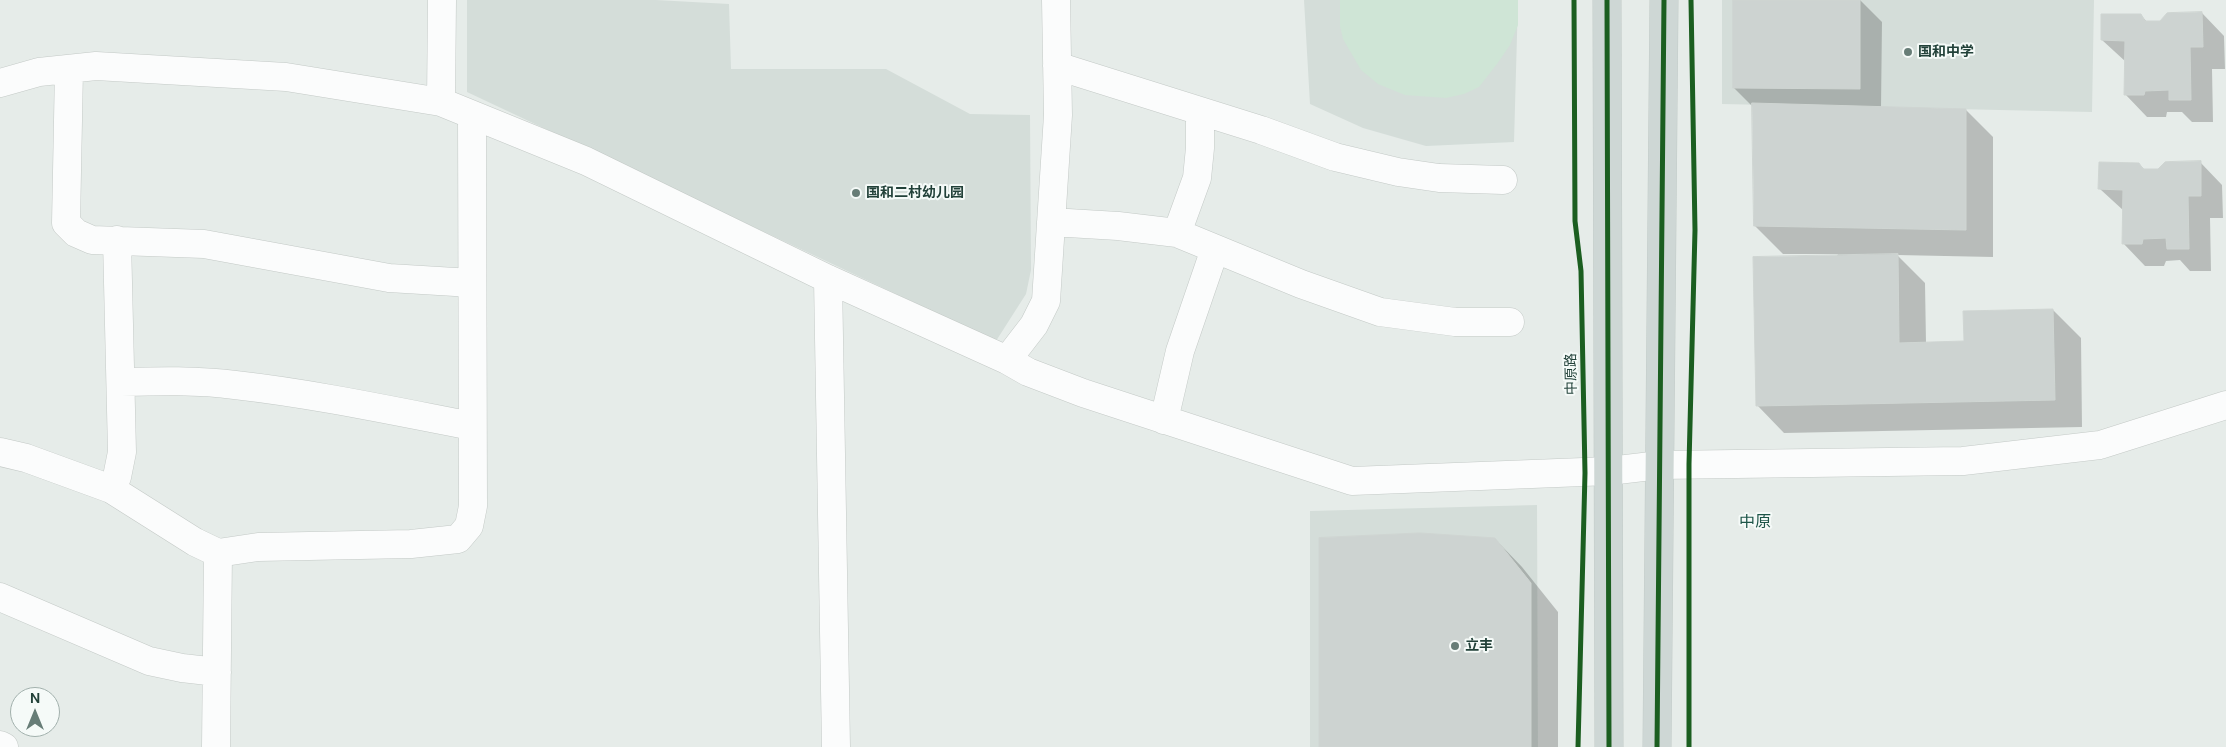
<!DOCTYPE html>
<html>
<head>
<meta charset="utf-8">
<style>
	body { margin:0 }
	#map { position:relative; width:2226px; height:747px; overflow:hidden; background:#e6ece9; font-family:"DM Sans",sans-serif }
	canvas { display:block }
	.north { position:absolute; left:10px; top:687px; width:50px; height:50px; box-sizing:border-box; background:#f5faf8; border:1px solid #a1b0ac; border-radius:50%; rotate:0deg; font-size:14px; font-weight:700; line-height:20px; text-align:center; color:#224139 }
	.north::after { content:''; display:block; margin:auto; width:18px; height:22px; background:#677d77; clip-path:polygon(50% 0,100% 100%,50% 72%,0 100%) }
</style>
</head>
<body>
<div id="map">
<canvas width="2226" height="747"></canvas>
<div class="north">N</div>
</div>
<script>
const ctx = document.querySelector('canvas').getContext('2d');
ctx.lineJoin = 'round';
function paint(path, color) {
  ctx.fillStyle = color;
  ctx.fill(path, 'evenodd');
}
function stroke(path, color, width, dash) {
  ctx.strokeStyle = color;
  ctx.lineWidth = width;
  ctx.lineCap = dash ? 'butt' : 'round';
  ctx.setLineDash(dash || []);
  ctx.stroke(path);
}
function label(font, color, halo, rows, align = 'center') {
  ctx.font = font + ' "DM Sans","Noto Sans SC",sans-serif';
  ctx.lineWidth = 4;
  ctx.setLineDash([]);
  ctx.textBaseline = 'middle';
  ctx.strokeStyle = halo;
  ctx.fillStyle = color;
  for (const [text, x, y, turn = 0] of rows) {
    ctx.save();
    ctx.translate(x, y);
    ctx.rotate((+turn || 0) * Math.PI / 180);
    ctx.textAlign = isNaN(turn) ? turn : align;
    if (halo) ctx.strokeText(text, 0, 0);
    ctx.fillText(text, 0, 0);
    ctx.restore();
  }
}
const built = new Path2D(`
	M467 0H656L729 4 731 69H886L970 114 1030 115 1031 270 1026 294 996 341 467 92Z
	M1304 0H1518L1514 142 1426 146 1363 128 1310 104Z
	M1722 0H2094L2092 112 1722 104Z
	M1537 505 1538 747H1310V511Z`);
const green = new Path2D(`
	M1340 0H1518V25L1510 45 1497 64 1479 87 1464 94 1446 98 1405 95 1378 84 1361 70 1343 39 1340 26Z`);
const shadow = new Path2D(`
	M1734 0H1860L1882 22 1881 108 1966 110 1993 137V257L1897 255 1925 283 1926 343 1965 342 2053 310 2081 338 2082 427 1784 433 1757 405 1838 254H1783L1755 226 1754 108 1734 88Z
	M2202 13 2224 36 2225 69H2212L2213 122H2192L2182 112H2167L2166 117H2147L2125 94 2126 62 2102 40 2141 15 2147 22H2161Z
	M2200 162 2222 185 2223 218H2210L2211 271H2190L2180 260 2166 261 2164 266H2145L2123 243 2124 211 2100 189 2139 164 2145 170H2159Z
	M1495 539 1522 567 1558 612V747H1321Z`);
const building = new Path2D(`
	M1733 0H1860V89L1733 88Z
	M2202 12 2203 47H2190L2191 100H2169V90L2145 91 2144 95H2124L2125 41 2101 40V14H2141L2145 21H2160L2167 13Z
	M1752 103 1966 109V230L1754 226Z
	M2201 161V196H2188L2189 249H2167L2166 238 2143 239 2142 244H2122L2123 190 2098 189 2099 162 2139 163 2143 169H2158L2165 162Z
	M1898 254 1899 343 1964 341 1963 311 2053 309 2055 400 1756 406 1753 257Z
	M1420 533 1495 538 1531 583V747H1319V538Z`);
const minor = new Path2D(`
	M1057 66 1261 130 1335 157 1398 172 1439 178 1503 180
	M69 69 66 223 76 233 92 240 204 244 389 278 472 283
	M0 83 39 72 96 66 286 77 441 102 586 161 828 279 1007 360 1028 372 1083 393 1352 481 1609 471 1660 465 1963 461 2100 445 2226 405
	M441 102 442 0
	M1051 222 1118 226 1177 233 1301 284 1380 312 1455 322H1510
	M1177 233 1197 178 1200 148V112
	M828 279 836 747
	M1007 360 1034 325 1046 301 1058 115 1056 0
	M121 382C159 381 197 380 235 385 315 394 394 411 472 426
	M1164 420 1180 351 1215 249
	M0 452 26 458 111 489 195 542 218 553 258 547 411 544 458 539 469 526 473 506 472 115
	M111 489 117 477 122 452 117 240
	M0 597 149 661 182 668 217 672
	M0 745 4 747
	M216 747 218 553`);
const major = new Path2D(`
	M1607 0 1609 747
	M1657 747 1664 0`);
const cycleway = new Path2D(`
	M1574 0 1575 221 1581 271 1585 473 1578 747
	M1607 0 1609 747
	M1657 747 1664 0
	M1689 747V464L1695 230 1691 0`);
const markers = [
	[1908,52,5,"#677d77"],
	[856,193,5,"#677d77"],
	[1455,646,5,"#677d77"]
];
const poiNames = [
	["国和中学",1918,52],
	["国和二村幼儿园",866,193],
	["立丰",1465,646]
];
const streetNames = [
	["中原路",1572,374,-91]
];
const quarterNames = [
	["中原",1755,523]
];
paint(built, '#d4ddd9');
paint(green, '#cfe5d6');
paint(shadow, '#0003');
paint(building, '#cdd3d1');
stroke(building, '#cfd5d2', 1);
stroke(minor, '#c3c9c6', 29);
stroke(major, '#c2cbc8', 29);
stroke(minor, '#fbfcfc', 28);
stroke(major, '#ced7d5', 28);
stroke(cycleway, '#1b5e20', 5);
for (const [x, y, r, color] of markers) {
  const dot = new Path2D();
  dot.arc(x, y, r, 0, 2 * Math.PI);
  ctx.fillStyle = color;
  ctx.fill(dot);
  stroke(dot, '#f5faf8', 2);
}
label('bold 14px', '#224139', '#f5faf8', poiNames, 'left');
label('14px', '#224139', '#f5faf8', streetNames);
label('16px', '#1d5548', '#f5faf8', quarterNames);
</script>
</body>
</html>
